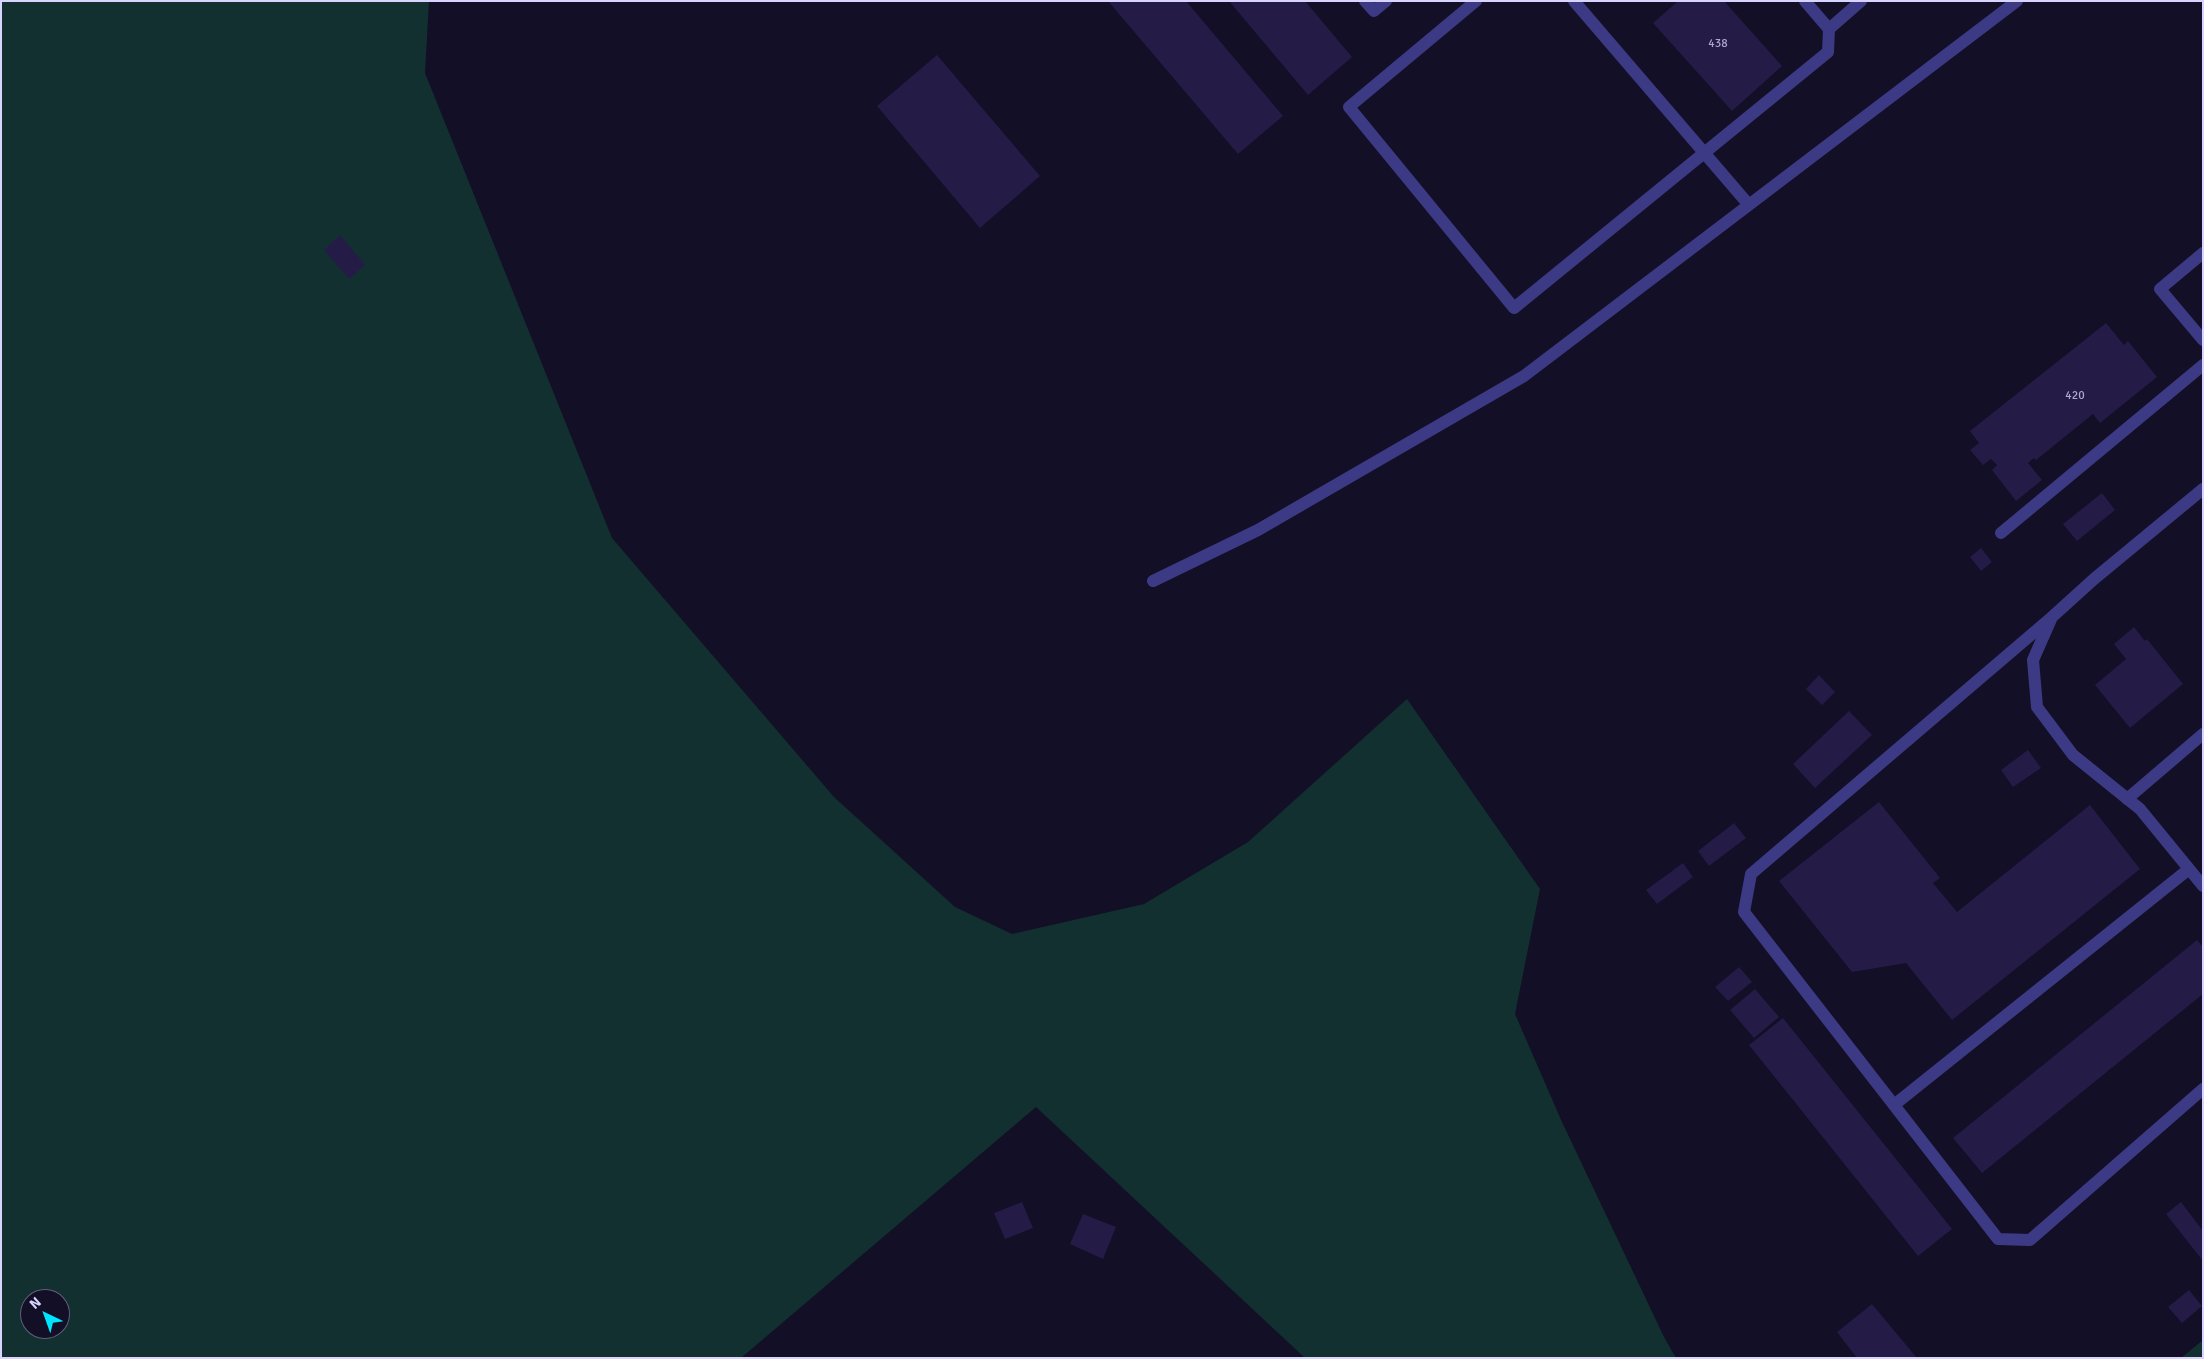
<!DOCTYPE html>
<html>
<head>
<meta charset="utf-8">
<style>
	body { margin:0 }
	#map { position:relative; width:2204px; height:1359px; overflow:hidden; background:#130f26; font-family:Signika,sans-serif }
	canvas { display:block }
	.frame { position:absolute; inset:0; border:2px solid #d9d4ff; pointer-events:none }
	.north { position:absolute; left:20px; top:1289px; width:50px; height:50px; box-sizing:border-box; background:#130f26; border:1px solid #625e7d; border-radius:50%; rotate:318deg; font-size:14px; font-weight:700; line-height:20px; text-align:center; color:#d9d4ff }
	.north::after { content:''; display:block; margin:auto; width:18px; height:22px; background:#00e5ff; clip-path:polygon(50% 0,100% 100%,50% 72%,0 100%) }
</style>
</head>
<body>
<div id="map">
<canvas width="2204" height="1359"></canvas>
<div class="frame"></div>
<div class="north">N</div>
</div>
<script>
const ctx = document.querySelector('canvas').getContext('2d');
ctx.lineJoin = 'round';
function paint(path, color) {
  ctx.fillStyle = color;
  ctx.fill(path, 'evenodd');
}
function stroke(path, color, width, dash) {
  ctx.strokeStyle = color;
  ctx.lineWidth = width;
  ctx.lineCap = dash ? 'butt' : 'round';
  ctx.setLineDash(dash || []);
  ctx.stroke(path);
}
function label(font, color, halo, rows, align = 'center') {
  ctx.font = font + ' Signika,sans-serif';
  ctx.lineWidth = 5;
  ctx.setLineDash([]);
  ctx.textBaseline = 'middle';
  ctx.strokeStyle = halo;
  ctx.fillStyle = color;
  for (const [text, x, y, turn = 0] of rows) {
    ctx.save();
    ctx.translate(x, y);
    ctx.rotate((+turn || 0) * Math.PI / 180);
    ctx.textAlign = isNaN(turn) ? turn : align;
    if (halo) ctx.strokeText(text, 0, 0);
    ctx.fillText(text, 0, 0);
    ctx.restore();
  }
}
const green = new Path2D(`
	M1 1H429L425 73 612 538 834 797 955 907 1012 934 1144 904 1248 842 1407 699 1540 889 1515 1014 1562 1122 1664 1337 1676 1358H1305L1036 1107 741 1358H1ZM30 1299H60V1329H30Z
	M2203 1340V1358H2181Z`);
const building = new Path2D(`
	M1108 1H1186L1283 116 1238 154Z
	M1229 1H1305L1352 57 1308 95Z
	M1678 1H1724L1782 66 1732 111 1653 23Z
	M937 55 1040 176 980 228 877 106Z
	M340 235 365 265 349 279 324 250Z
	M2106 323 2124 345 2128 341 2157 377 2100 423 2093 414 2036 460 2034 458 2028 463 2042 480 2016 501 1992 470 1997 465 1991 459 1983 465 1970 450 1979 443 1970 431Z
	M2102 493 2115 510 2077 541 2063 524Z
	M1981 548 1992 562 1981 571 1970 557Z
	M2134 627 2145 641 2147 639 2183 684 2130 728 2095 685 2126 659 2114 644Z
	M1819 675 1835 692 1822 705 1806 689Z
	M1849 711 1872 735 1815 788 1793 764Z
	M2028 750 2041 768 2013 787 2001 770Z
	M1879 802 1940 878 1933 883 1957 912 2090 805 2140 869 1952 1020 1906 963 1852 972 1779 881Z
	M1734 823 1746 838 1709 866 1698 851Z
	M1683 863 1693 877 1657 904 1646 890Z
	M2197 940 2203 947V994L1982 1173 1953 1138Z
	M1739 967 1752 982 1728 1001 1715 987Z
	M1755 989 1779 1017 1754 1038 1730 1010Z
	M1783 1018 1952 1229 1918 1256 1749 1045Z
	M1022 1202 1033 1228 1005 1239 994 1213Z
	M2181 1202 2203 1231V1261L2166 1214Z
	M1083 1214 1116 1227 1103 1259 1070 1244Z
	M2189 1290 2202 1306 2182 1323 2168 1307Z
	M1872 1304 1917 1358H1857L1837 1332Z`);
const lane = new Path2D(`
	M1365 1 1374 11 1386 1
	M1476 1 1349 107 1514 308 1828 52 1829 29 1805 1
	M1574 1 1749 205
	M1829 29 1861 1
	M2203 253 2160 289 2203 340
	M2203 489 2094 579 2052 617 2033 660 2037 707 2073 755 2140 809 2203 886
	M2001 533 2203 365
	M1153 581 1258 530 1524 376 2017 1
	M2052 617 1751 874 1744 912 1998 1239 2030 1240 2203 1089
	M2127 799 2203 734
	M1894 1105 2189 869`);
const numberNames = [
	["438",1718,44],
	["420",2075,396]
];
paint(green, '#12302f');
paint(building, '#241b47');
stroke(lane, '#3d3a85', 12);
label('12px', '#aca6d1', null, numberNames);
</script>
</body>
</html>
